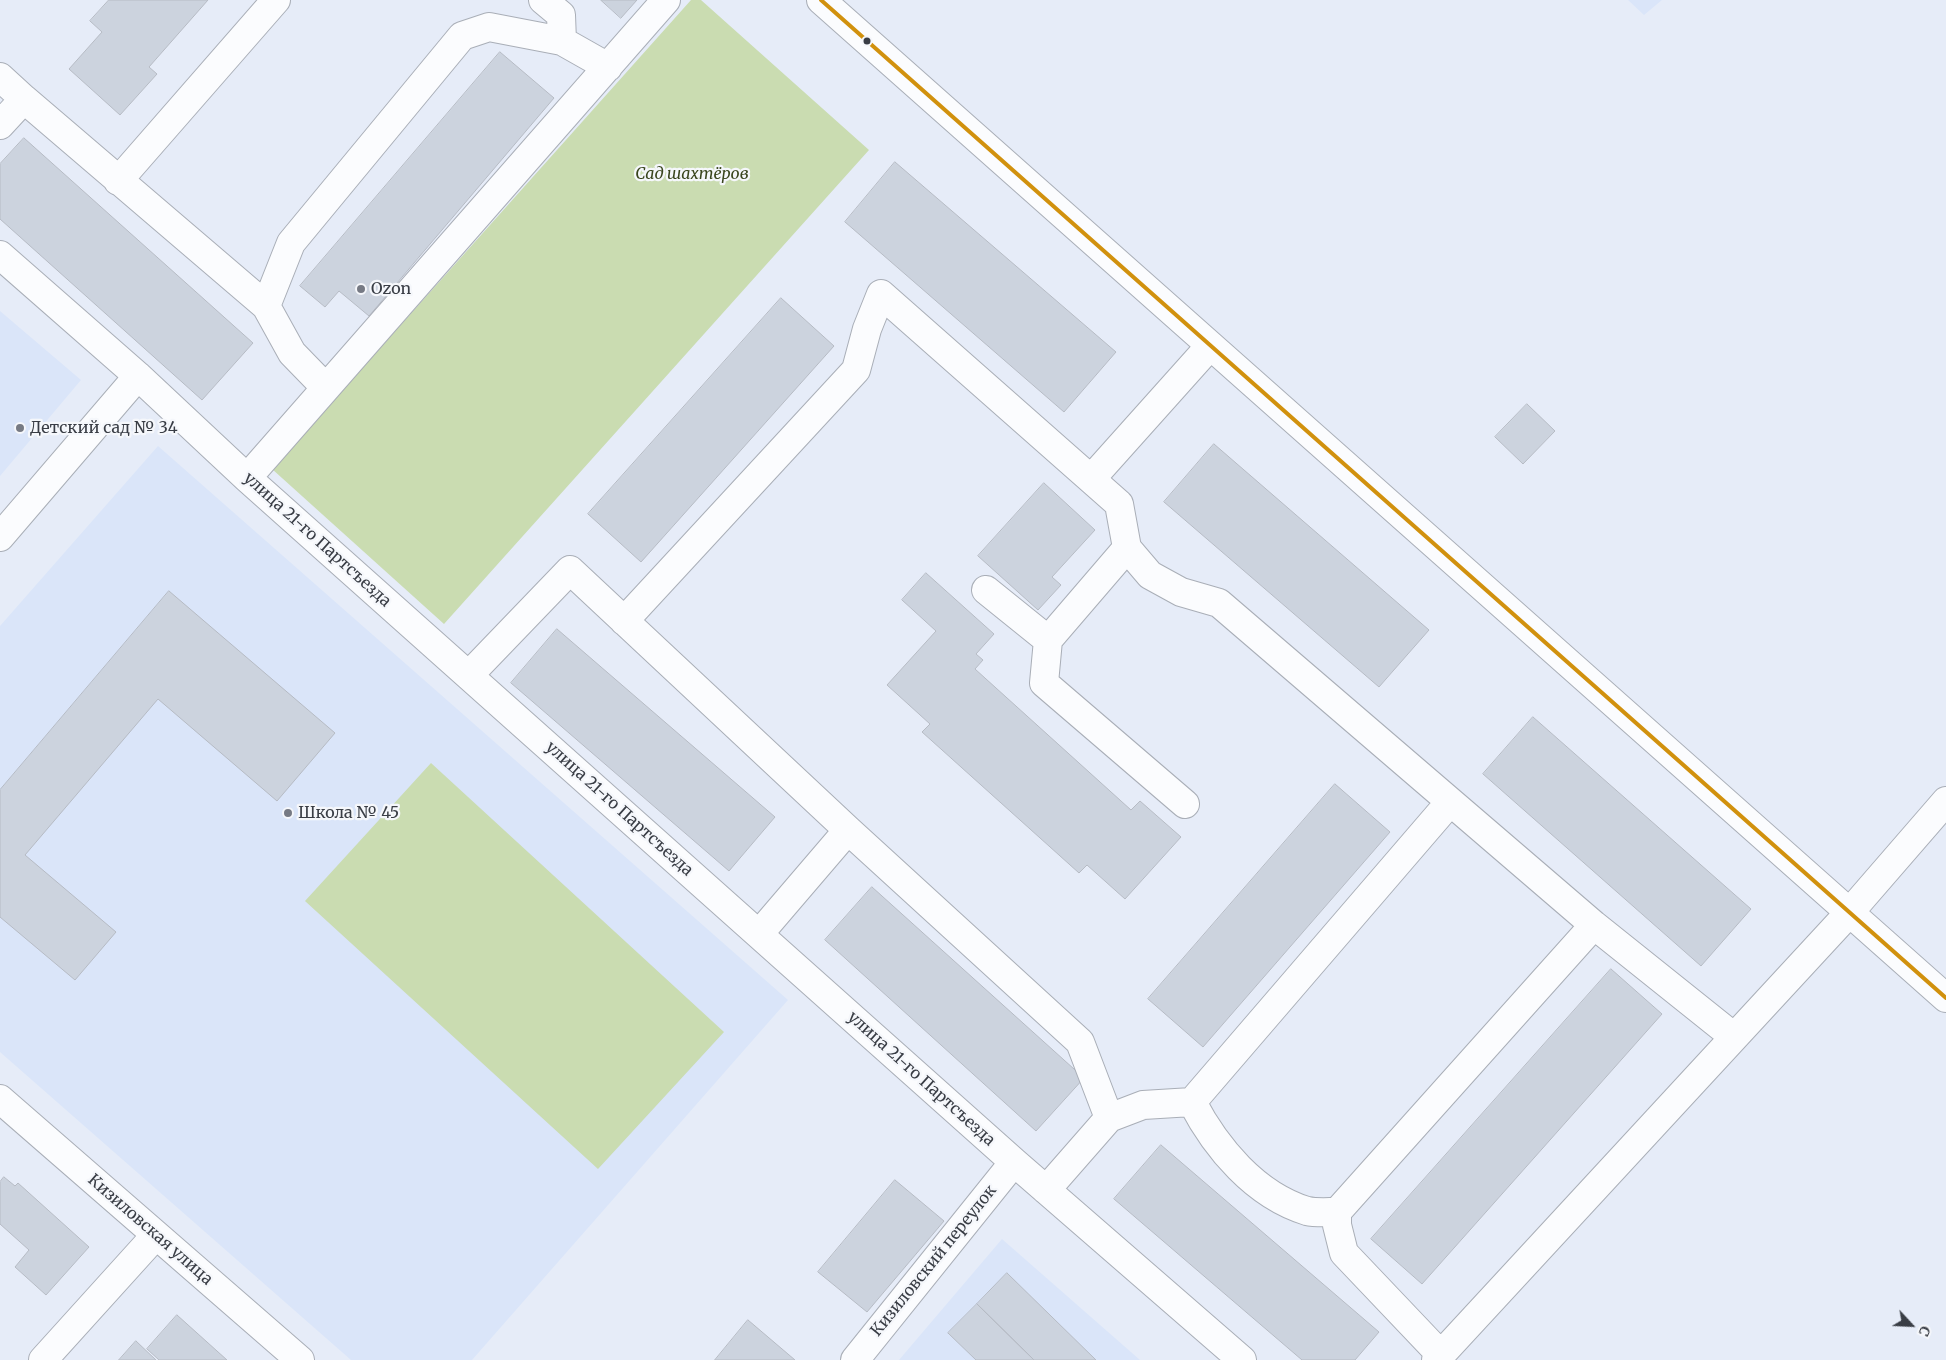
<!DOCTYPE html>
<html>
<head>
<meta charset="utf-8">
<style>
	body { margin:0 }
	#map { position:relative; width:1946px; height:1360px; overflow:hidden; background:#e6ecf8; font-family:Merriweather,serif }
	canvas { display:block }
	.north { position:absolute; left:1886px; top:1300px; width:50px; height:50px; -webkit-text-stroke:4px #f5f7fb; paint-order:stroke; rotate:115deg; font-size:14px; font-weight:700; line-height:20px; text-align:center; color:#393d45 }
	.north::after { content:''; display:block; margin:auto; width:18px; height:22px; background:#393d45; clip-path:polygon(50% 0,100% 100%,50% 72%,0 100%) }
</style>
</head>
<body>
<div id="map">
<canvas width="1946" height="1360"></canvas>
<div class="north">С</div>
</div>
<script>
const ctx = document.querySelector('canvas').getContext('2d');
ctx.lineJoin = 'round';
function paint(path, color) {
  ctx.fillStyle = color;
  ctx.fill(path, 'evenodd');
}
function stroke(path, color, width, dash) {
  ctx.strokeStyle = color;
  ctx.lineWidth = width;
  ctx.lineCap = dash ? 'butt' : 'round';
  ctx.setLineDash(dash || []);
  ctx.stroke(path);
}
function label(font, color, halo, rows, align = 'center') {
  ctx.font = font + ' Merriweather,serif';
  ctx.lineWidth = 4.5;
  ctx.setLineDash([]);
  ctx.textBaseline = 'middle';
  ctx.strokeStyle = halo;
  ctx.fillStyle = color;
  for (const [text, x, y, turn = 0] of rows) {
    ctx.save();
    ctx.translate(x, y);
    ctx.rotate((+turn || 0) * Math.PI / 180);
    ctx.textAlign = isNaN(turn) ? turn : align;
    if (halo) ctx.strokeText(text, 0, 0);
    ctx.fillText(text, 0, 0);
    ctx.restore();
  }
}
const built = new Path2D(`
	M1628 0H1662L1644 15Z
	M0 311 81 380 0 476Z
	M158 446 788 1000 472 1360H351L0 1052V626Z
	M1002 1239 1140 1360H899Z`);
const green = new Path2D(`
	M691 0H701L869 150 444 624 272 469Z
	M431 763 724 1032 598 1169 305 901Z`);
const building = new Path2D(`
	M109 0H208L149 67 157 74 120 115 69 69 102 32 90 21Z
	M601 0H637L621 18Z
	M500 52 554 98 369 316 339 291 325 307 300 286Z
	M24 138 253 343 202 400 0 219V164Z
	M895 162 1116 352 1064 412 845 222Z
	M781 298 834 346 641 562 588 514Z
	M1527 404 1555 431 1523 464 1495 437Z
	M1214 444 1429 630 1379 687 1164 502Z
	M1044 483 1095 530 1052 577 1061 585 1038 610 978 556Z
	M926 573 994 634 976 654 983 660 975 669 1131 810 1140 801 1181 837 1125 899 1087 865 1079 873 922 732 930 724 887 685 936 631 902 600Z
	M169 591 335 733 277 801 158 699 25 855 116 932 75 980 0 917V790Z
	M557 629 775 817 729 871 511 683Z
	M1533 717 1751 909 1701 966 1483 774Z
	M1335 784 1390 832 1203 1047 1148 999Z
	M872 887 1084 1078 1036 1131 825 940Z
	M1611 969 1662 1014 1422 1284 1371 1239Z
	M1161 1145 1379 1332 1355 1360H1302L1114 1199Z
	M4 1177 15 1186 18 1183 89 1247 46 1295 15 1267 29 1250 0 1224V1182Z
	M895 1180 944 1221 867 1312 818 1272Z
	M1007 1273 1096 1360H1034L977 1304Z
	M977 1304 1034 1360H976L948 1333Z
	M177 1315 227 1360H159L147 1349Z
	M748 1320 795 1360H715Z
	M136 1341 156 1360H119Z`);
const minor = new Path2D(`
	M543 0 561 15 562 41
	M821 0 1946 998
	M0 77 24 99 0 125
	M24 99 266 306
	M118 181 276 0
	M0 255 138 376 247 478 1014 1162 1242 1360
	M326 388 292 353 266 306 291 243 462 36 489 27 562 41 608 67
	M247 478 666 0
	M1091 479 1210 346
	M0 537 138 376
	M986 590 1048 640 1127 548
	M624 621 856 370 867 329 881 294 1119 504 1127 548 1150 575 1181 592 1219 603 1594 925 1734 1037
	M1048 640 1044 683 1185 804
	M469 675 570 570 848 830 1080 1042 1109 1118
	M759 934 848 830
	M0 1099 300 1360
	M1192 1102 1450 802
	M1046 1190 1109 1118 1143 1105 1192 1102C1216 1148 1255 1195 1307 1211 1316 1213 1328 1212 1337 1212V1225L1344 1253 1441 1355
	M1337 1212 1594 925
	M43 1360 156 1235
	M855 1360 1014 1162
	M1436 1360 1849 913 1946 801`);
const bus1 = new Path2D(`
	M821 0 1946 998`);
const markers = [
	[867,41,4.5,"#393d45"],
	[361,289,5,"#767a84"],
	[20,428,5,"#767a84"],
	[288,813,5,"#767a84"]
];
const parkNames = [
	["Сад шахтёров",692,174]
];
const poiNames = [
	["Ozon",371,289],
	["Детский сад № 34",30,428],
	["Школа № 45",298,813]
];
const streetNames = [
	["улица 21-го Партсъезда",317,540,42],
	["улица 21-го Партсъезда",619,809,42],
	["улица 21-го Партсъезда",921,1079,42],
	["Кизиловская улица",150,1230,41],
	["Кизиловский переулок",934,1261,-51]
];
paint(built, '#dae5f9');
paint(green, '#cadcb1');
paint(building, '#ccd3de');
stroke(building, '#b6bbc4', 1);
stroke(minor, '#a9aeb7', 30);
stroke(minor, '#fbfcfe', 28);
stroke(bus1, '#d1910e', 4);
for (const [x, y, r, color] of markers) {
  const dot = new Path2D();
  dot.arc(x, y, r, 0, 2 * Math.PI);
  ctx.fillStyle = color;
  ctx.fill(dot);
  stroke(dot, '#f5f7fb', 2);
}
label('italic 16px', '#39451d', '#f5f7fb', parkNames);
label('16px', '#393d45', '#f5f7fb', poiNames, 'left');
label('16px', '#393d45', '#f5f7fb', streetNames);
</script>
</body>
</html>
